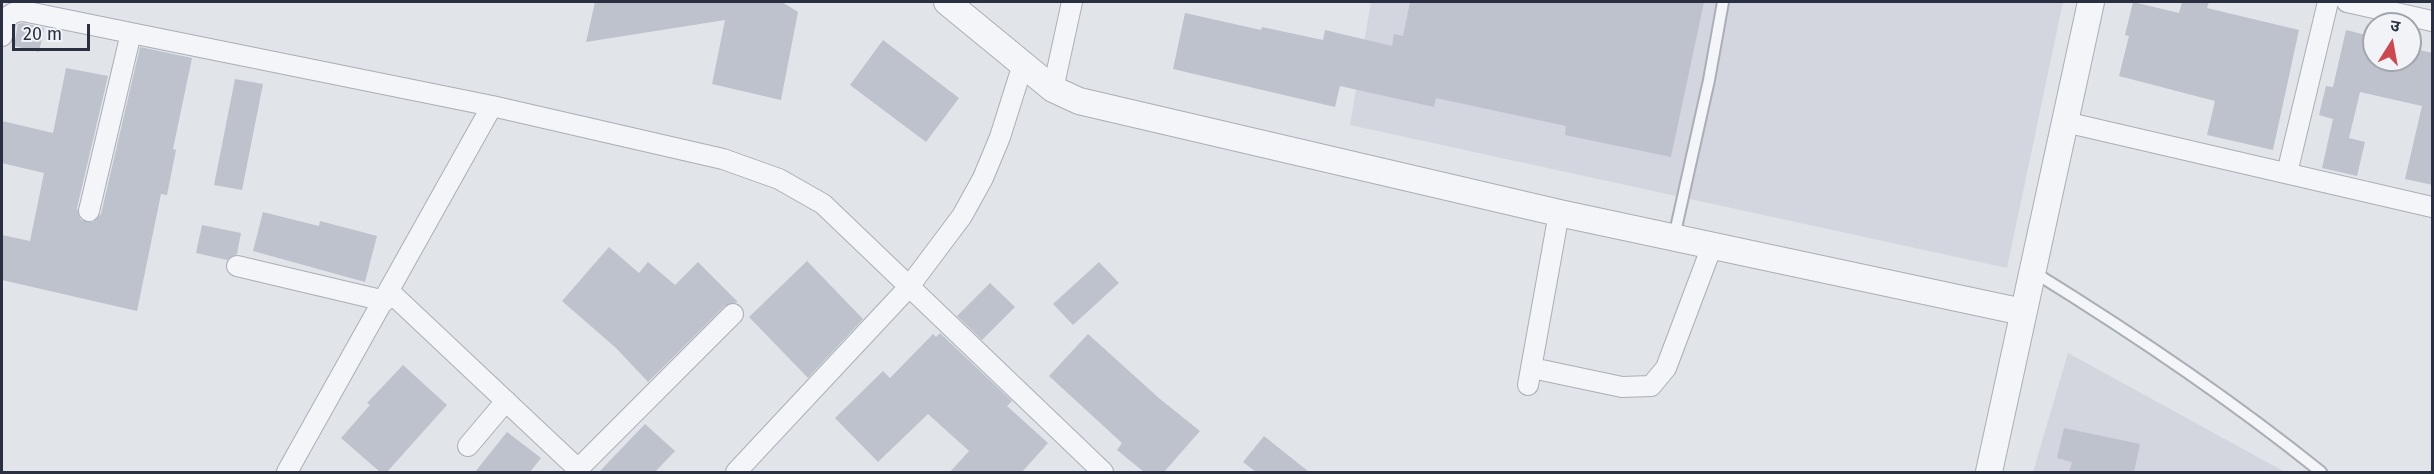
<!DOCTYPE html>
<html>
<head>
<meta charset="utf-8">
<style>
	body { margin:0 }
	#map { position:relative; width:2434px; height:474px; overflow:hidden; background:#e1e4e9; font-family:"Fira Sans","Noto Sans Devanagari",sans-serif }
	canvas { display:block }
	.frame { position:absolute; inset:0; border:3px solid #2a3041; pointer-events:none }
	.north { position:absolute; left:2362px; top:12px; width:60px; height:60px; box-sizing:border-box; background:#f1f3f7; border:2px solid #a1a5ae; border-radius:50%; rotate:11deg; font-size:16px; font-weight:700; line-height:24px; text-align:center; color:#2a3041 }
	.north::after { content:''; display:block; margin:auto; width:21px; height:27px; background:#cb4a51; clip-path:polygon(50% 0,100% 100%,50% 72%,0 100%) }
	.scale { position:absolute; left:12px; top:24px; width:78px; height:27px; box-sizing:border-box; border:3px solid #2a3041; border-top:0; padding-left:8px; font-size:18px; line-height:21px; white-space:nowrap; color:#2a3041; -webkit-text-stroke:4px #f1f3f7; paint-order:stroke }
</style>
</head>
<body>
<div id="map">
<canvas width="2434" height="474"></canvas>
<div class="frame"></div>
<div class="north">उ</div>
<div class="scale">20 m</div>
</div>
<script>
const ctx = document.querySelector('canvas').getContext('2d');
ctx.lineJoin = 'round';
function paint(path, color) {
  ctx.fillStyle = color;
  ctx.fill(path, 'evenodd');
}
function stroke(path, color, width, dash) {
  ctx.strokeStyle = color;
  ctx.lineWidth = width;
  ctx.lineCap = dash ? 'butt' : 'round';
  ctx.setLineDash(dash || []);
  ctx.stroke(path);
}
const built = new Path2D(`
	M1371 2H2063L2007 268 1350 125Z
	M2068 353 2285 472H2033Z`);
const building = new Path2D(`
	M595 2H782L798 12 781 100 712 84 725 20 586 42Z
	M1410 2H1704L1671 157 1565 135 1566 126 1436 98 1434 107 1340 86 1335 107 1173 69 1185 13 1261 30 1262 27 1323 40 1325 30 1392 46 1394 34 1403 36Z
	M2133 2 2179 13 2182 2H2209L2207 8 2299 30 2273 150 2207 135 2215 101 2119 76 2129 36 2125 35Z
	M23 23 44 28 39 52 14 46 18 24Z
	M2346 30 2374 37V60H2410V48L2433 53V185L2405 179 2422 106 2360 92 2349 138 2365 142 2357 176 2322 168 2333 119 2319 115 2326 86 2333 87Z
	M883 40 959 98 926 142 850 85Z
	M140 47 192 58 173 149 176 150 167 195 161 194 137 311 2 280V235L30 241 44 173 2 163V121L53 133 66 68 108 76 77 208 81 220 93 222 101 214Z
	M235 79 263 84 242 190 214 185Z
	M263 212 319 226 320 221 377 236 365 282 253 251Z
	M202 225 241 233 237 254 227 260 196 253Z
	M609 247 639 273 648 262 675 285 698 262 738 302 725 306 648 382 616 348 562 301Z
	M807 261 863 319 808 378 749 317Z
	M1099 262 1119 283 1073 325 1053 304Z
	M990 283 1015 307 982 340 957 316Z
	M940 333 1012 401 1007 406 1048 443 1022 472H950L969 451 928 414 878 462 835 418 883 371 890 378 933 334 936 337Z
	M1088 334 1160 399 1200 431 1164 472H1144L1117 450 1122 443 1049 376Z
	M403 365 447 405 387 472H380L341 438 370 405 367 403Z
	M645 424 675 451 655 472H599Z
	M2064 428 2140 444 2134 472H2069L2072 462 2057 458Z
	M507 432 541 458 530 472H475Z
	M1264 436 1309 472H1256L1243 462Z`);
const service = new Path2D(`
	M1674 237 1709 80 1723 2
	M2032 271C2134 334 2228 397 2321 472`);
const minor = new Path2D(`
	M2347 2 2432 21
	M131 33 492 106 723 159 779 179 823 204 1103 472
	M2 36C5 21 6 12 23 11L131 33 89 211
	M1053 89 1072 2
	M2065 122 2432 207
	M2287 173 2328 2
	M237 266 385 301
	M390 292 578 469 733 314
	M1532 368 1622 387 1651 386 1666 368 1712 246
	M1528 385 1559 213
	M468 446 506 401
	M287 472 492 106
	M736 472 908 288 962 216 983 178 1000 137 1023 64`);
const tertiary = new Path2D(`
	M947 2 1053 89 1079 101 1559 213 2023 312
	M1989 472 2091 2`);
paint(built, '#d3d6de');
paint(building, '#bec2cc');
stroke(service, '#aaaeb7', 14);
stroke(minor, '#aaaeb7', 22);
stroke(tertiary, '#aaaeb7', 28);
stroke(service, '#f4f5f8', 10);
stroke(minor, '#f4f5f8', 20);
stroke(tertiary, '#f4f5f8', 26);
</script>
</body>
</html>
